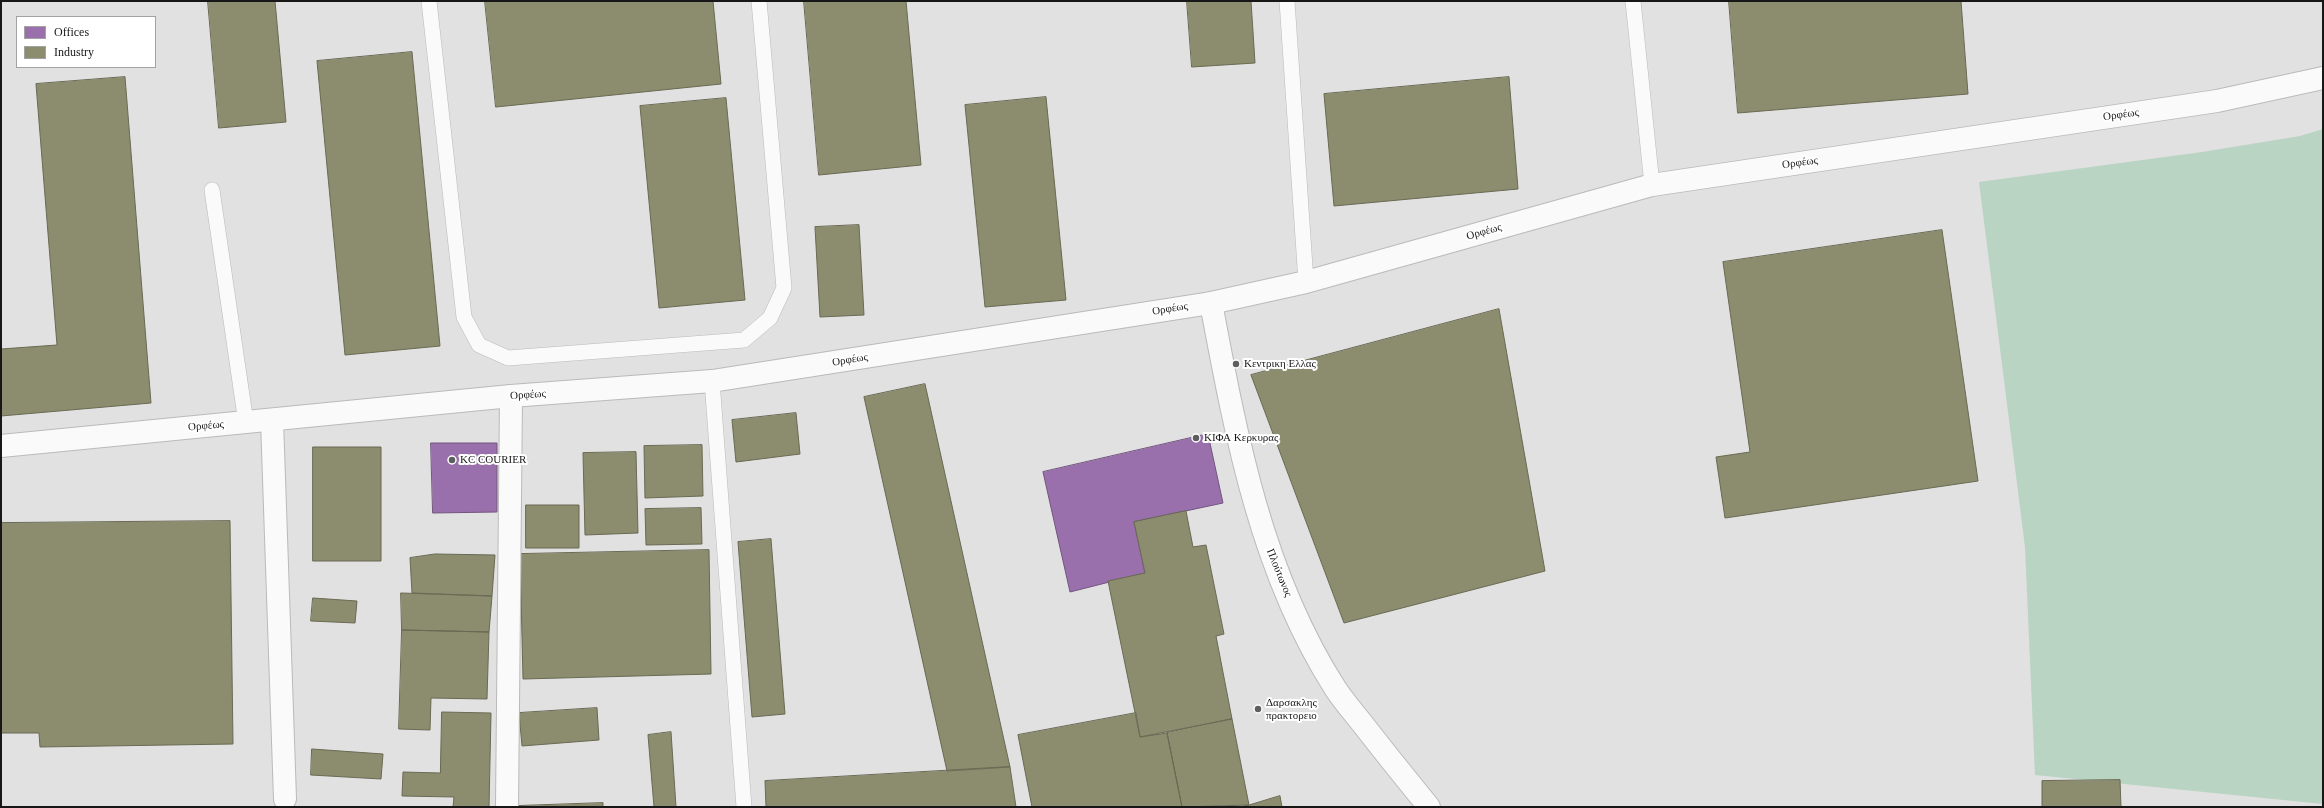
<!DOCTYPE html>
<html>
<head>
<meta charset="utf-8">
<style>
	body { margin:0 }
	#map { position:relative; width:2324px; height:808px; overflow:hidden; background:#e1e1e1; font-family:Georgia,serif }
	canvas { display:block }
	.frame { position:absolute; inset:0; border:2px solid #171718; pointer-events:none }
	.legend { position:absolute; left:16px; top:16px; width:140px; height:52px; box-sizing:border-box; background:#fff; border:1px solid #a2a2a3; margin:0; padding:5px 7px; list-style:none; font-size:12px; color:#171718 }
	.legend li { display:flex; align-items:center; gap:8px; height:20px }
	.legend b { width:20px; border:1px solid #a2a2a3 }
</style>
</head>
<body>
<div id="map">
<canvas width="2324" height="808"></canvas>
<div class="frame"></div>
<ul class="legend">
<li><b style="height:11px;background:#9970ab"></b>Offices</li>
<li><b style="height:11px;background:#8c8c6e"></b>Industry</li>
</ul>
</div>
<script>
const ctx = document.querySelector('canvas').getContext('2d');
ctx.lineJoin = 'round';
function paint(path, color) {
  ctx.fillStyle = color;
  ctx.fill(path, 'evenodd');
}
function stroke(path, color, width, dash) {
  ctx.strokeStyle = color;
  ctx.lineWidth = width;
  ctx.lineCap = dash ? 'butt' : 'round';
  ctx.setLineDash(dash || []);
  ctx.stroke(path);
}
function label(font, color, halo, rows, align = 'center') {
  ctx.font = font + ' Georgia,serif';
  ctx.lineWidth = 4;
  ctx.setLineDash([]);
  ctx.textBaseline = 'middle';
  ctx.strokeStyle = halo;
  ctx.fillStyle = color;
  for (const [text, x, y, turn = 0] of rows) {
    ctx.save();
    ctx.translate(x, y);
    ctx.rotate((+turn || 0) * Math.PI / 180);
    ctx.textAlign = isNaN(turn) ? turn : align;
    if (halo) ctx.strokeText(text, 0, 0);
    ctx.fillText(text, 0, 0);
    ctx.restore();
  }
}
const green = new Path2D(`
	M2323 129V804L2035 775 2025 547 1979 182 2202 152 2300 136Z`);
const offices = new Path2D(`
	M1208 434 1223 503 1134 522 1145 573 1070 592 1043 472Z
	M431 443H497V512L433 513Z`);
const industry = new Path2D(`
	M208 1H275L286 122 219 128Z
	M485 1H713L721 84 496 107Z
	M804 1H906L921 165 819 175Z
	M1187 1H1251L1255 63 1192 67Z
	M1729 1H1961L1968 94 1738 113Z
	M412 52 440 346 345 355 317 61Z
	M125 77 151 403 1 416V349L57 345 36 84Z
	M1509 77 1518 189 1334 206 1324 94Z
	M1046 97 1066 300 985 307 965 105Z
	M726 98 745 300 659 308 640 106Z
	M859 225 864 315 820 317 815 227Z
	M1942 230 1978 481 1725 518 1716 457 1750 452 1723 262Z
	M1499 309 1545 571 1344 623 1251 375Z
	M925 384 1010 767 947 771 864 397Z
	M796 413 800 454 736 462 732 420Z
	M702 445 703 496 645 498 644 446Z
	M313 447H381V561H313Z
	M636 452 638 533 585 535 583 453Z
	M526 505H579V548H526Z
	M701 508 702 544 646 545 645 509Z
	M1186 511 1193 547 1206 545 1224 634 1216 636 1232 719 1140 737 1108 581 1145 573 1134 522Z
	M230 521 233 744 40 747 39 733H1V523Z
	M771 539 785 714 752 717 738 542Z
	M709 550 711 674 523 679 520 554Z
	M435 554 495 555 492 596 412 593 410 558Z
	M401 593 492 596 489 632 402 630Z
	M313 598 357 601 355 623 311 621Z
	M402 630 489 632 487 699 431 698 430 730 399 729Z
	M597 708 599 740 522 746 519 713Z
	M442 712 491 713 489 807H453L454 797 402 796 403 772 440 773Z
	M1136 713 1140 737 1167 733 1182 807H1032L1018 735Z
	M1232 719 1249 805 1182 807 1167 733Z
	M671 732 676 807H654L648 735Z
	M312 749 383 754 381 779 311 775Z
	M1010 767 1016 807H766L765 781Z
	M2120 780 2121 807H2042V781Z
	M1280 796 1282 807H1239L1249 805Z
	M603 803V807H517V806Z`);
const service = new Path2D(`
	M429 1 464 317 479 345 508 358 744 340 770 318 784 288 759 1
	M1287 1 1306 282
	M1633 1 1652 185
	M212 190 246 423
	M712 381 744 807`);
const minor = new Path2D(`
	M1211 303C1236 436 1261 572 1335 688 1344 702 1355 714 1365 727 1386 754 1407 780 1429 807
	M272 420 285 799
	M507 807 511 396`);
const tertiary = new Path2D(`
	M1 446 511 396 712 381 1211 303 1306 282 1652 185 2217 101 2323 78`);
const markers = [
	[1236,364,4,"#5e5e5e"],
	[1196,438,4,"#5e5e5e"],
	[452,460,4,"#5e5e5e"],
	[1258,709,4,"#5e5e5e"]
];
const streetNames = [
	["Ορφέως",2121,115,-8],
	["Ορφέως",1800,163,-8],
	["Ορφέως",1484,232,-16],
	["Ορφέως",1170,309,-9],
	["Ορφέως",850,360,-9],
	["Ορφέως",528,395,-4],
	["Ορφέως",206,426,-5],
	["Πλούτωνος",1279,573,68]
];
const poiNames = [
	["Κεντρικη Ελλας",1244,364],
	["ΚΙΦΑ Κερκυρας",1204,438],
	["KC COURIER",460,460],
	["Δαρσακλης",1266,703],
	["πρακτορειο",1266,716]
];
paint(green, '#b9d4c3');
paint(offices, '#9970ab');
stroke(offices, '#72557f', 1);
paint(industry, '#8c8c6e');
stroke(industry, '#696954', 1);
stroke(service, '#bababa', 16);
stroke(minor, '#bababa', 24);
stroke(tertiary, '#bababa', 24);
stroke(service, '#fafafa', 15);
stroke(minor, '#fafafa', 22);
stroke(tertiary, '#fafafa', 22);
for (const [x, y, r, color] of markers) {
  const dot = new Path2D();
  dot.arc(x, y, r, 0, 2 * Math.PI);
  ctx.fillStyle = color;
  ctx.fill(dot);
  stroke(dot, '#fff', 1.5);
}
label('11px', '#171718', '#fff', streetNames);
label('11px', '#171718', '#fff', poiNames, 'left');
</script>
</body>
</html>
